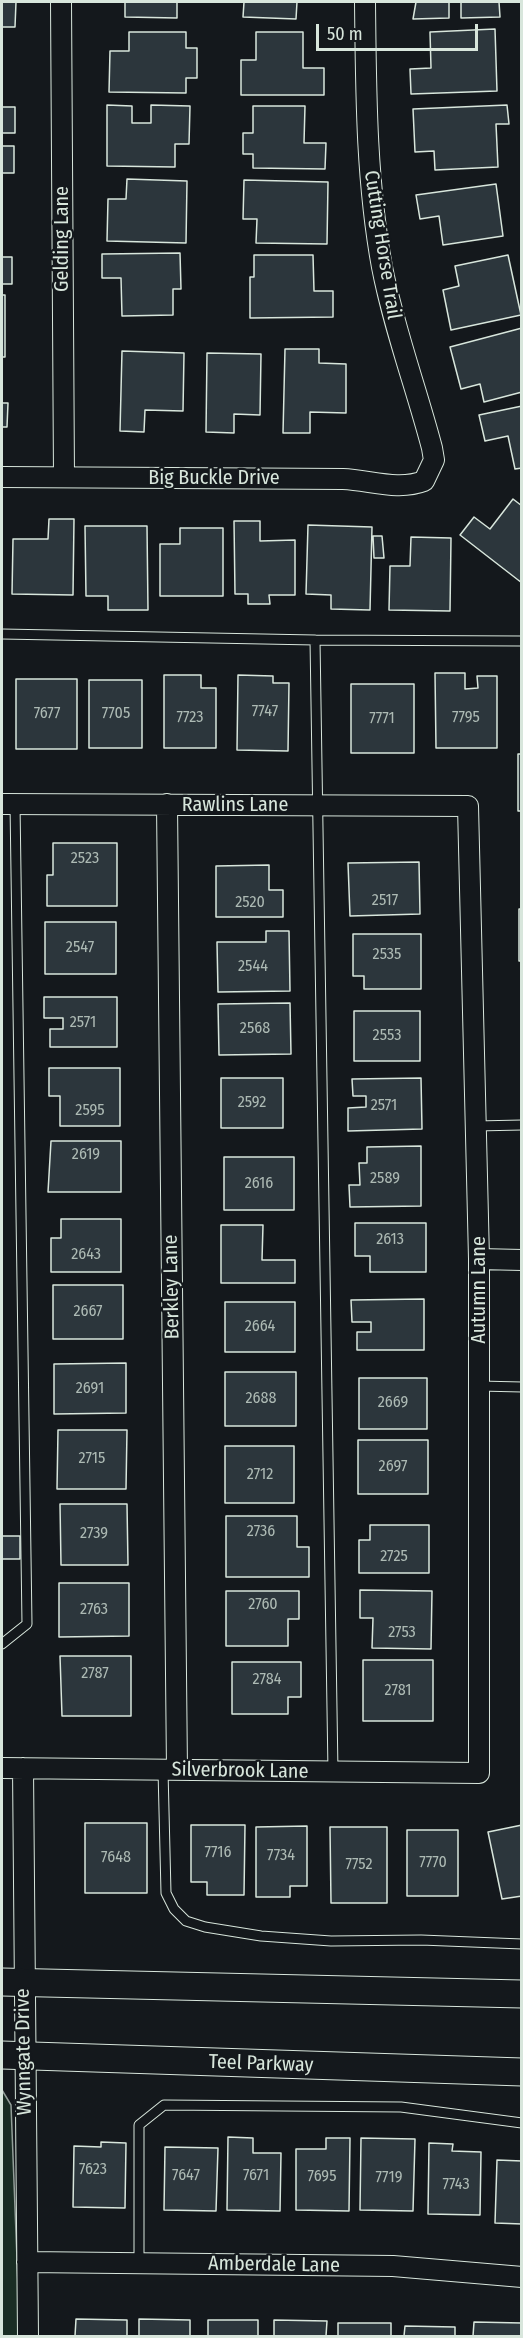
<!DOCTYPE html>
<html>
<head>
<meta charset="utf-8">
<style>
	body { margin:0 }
	#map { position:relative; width:523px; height:2338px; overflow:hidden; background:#14181c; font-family:"Fira Sans Condensed",sans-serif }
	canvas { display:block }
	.frame { position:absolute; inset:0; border:3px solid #d8e6dc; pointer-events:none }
	.scale { position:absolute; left:316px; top:24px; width:162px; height:27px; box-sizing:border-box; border:3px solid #d8e6dc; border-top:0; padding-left:8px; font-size:18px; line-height:21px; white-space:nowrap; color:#d8e6dc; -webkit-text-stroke:4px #14181c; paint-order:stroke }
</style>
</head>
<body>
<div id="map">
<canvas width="523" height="2338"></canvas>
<div class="frame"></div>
<div class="scale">50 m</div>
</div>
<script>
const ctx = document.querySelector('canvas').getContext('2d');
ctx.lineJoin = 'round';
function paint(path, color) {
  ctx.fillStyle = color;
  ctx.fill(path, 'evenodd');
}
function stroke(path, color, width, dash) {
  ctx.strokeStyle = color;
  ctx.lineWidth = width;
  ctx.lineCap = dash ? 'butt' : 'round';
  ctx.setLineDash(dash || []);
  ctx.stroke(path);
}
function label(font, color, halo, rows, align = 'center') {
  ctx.font = font + ' "Fira Sans Condensed",sans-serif';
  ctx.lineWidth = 4.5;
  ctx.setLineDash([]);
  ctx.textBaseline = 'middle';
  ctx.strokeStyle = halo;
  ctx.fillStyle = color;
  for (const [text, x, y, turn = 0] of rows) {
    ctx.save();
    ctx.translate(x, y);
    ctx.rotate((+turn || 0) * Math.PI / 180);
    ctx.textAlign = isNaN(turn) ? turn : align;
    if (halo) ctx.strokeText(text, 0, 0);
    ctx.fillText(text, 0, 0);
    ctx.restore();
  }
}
const green = new Path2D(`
	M2 2090 11 2105 20 2336H2Z`);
const building = new Path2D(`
	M2 2H16L15 27H2Z
	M125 2H177V18L125 17Z
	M244 2H297L296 19 243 17Z
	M416 2H449V18L413 19Z
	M461 2H499L500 17 461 18Z
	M495 29 497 91 411 94 410 69 431 68 430 32Z
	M129 32H186V48H197V78H186V93L109 92 110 51H129Z
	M256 32H303V68H324V95H241V60H256Z
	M107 105 132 106V123H151V105L190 106 189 144H175V167L107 166Z
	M507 105 509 124H496L498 167 435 170 434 151 415 152 413 109Z
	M253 106H305L304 143H326L325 169 253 168V154H243V133H253Z
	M2 107H15V133H2Z
	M2 146H14V173H2Z
	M127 179 187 181 186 243 107 241 108 199H126Z
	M244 180 328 182 327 244 256 243 257 219H243Z
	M496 184 503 236 443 245 439 216 420 219 416 195Z
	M180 253 181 289H173V315L122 316 121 278H102V254Z
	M254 255H313L314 291H333V317L250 318V277H254Z
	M508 255 521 315 451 330 443 290 459 286 455 266Z
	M2 257H12V284H2Z
	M2 295H5V357H2Z
	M522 328V392L484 402 480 384 461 389 450 347Z
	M285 349H319V363L346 364V413L310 412V433H283Z
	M122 351 184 353 183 411 145 410 144 432 120 431Z
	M207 353 261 354 260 415 234 414V433L206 432Z
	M2 403H8L7 427H2Z
	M522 406V468L515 469 508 436 485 441 479 415Z
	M513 499 522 506V583L460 535 474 517 490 529Z
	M49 519H74L73 595 12 594 13 539H48Z
	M234 521H260V541L295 540V595H269L270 604H248V594H235Z
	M308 525 372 527 370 610 331 609V595L306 594Z
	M85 526H147L148 610H108V596H86Z
	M180 528H223V596H160V544H180Z
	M373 536H382L384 558H374Z
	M411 537 451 538 450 611 389 610 390 566H410Z
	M435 673H465V689L478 688 477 676H497V748H436Z
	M164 675H201V688H216V748H164Z
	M238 675 273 676V683H289L288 751 237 750Z
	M16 679H77V749H16Z
	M89 680H142V748H89Z
	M351 684H414V753H351Z
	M518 754H522V811H518Z
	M53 843H117V906H47V875H53Z
	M419 862 420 914 350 916 348 863Z
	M269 865V890H283V917H216V866Z
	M519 909H522V961H519Z
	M45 922H116V974H45Z
	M266 931H289L290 991 218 992 217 942H266Z
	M353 934H421V989H364V976H353Z
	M44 997H117V1047H50V1029H63V1018H44Z
	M290 1003 291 1054 219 1055 218 1004Z
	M354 1011H420V1061H354Z
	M49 1068H120V1126H60V1096H49Z
	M221 1078H283V1128H221Z
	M421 1078 422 1129 348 1131V1108L366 1107V1096H353L352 1079Z
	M51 1141H121V1192H48Z
	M421 1146V1206L350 1207 349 1185H360L359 1163H367V1147Z
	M224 1157H294V1210H224Z
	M61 1219H121V1272H51V1238H61Z
	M355 1223H426V1272H370V1256H355Z
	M221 1225H263L262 1260H295V1283H221Z
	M53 1285H123V1339H53Z
	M424 1299V1350H357V1332H371V1322H352L351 1300Z
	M225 1302H295V1352H225Z
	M126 1363V1413L54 1414V1364Z
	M225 1372H296V1426H225Z
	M359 1378H427V1429H359Z
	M58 1430H127L126 1489H57Z
	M358 1440H428V1494H358Z
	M225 1446H294V1503H225Z
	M60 1504H127L128 1565H61Z
	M226 1516H297V1547H309V1577H226Z
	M370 1525H429V1573H359V1540H370Z
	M2 1536H20V1559H2Z
	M59 1583H129V1636L59 1637Z
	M360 1590 432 1591 431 1649 372 1648 373 1618H360Z
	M226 1591H299V1619H288V1646H226Z
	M60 1656H131V1716H62Z
	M363 1660H433V1721H363Z
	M232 1662H301V1697H288V1714H232Z
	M85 1823H147V1893H85Z
	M191 1825H245L244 1895H207V1882H191Z
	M522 1825V1896L502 1899 488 1832Z
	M307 1826V1886H290V1897H256V1827Z
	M330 1827H387V1903H331Z
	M407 1830H458V1896H407Z
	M228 2137 253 2138V2153H281L280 2211 227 2210Z
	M326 2138H350L349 2211 296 2210V2149H326Z
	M361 2138 415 2139 413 2211 360 2210Z
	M101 2142 126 2143 125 2208 73 2207 74 2146 101 2147Z
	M429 2143 453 2144 452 2151 481 2152 480 2215 428 2214Z
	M165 2147 218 2148 216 2211 164 2210Z
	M497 2160 522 2161V2224L495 2223Z
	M76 2319 127 2320V2336H75Z
	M139 2319 190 2320V2336H139Z
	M208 2320H258V2336H208Z
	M274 2320 327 2321 326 2336H274Z
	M474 2322 522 2323V2336H473Z
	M338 2323H391V2336H338Z
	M405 2326 455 2327V2336H404Z`);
const service = new Path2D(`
	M2 634 315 640
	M476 1126 522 1125
	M479 1386 522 1387
	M2 1644 27 1624 15 804
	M163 1770 166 1893 174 1909 186 1921 205 1927 261 1936 331 1941 421 1940 522 1944
	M333 1772 315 640 522 641
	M139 2263V2125L164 2105 401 2107 522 2123`);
const minor = new Path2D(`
	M61 2 64 476
	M2 477 343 479C370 480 398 491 424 481L434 460 432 448C416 387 394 329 382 267 366 179 366 90 365 2
	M2 804 468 806 479 1259V1773L2 1768
	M167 804 177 1770
	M479 1259 522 1260
	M23 1768 28 2336
	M27 2262 393 2266 522 2277`);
const secondary = new Path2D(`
	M2 1982 522 1994
	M2 2055 522 2072`);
const numberNames = [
	["7747",265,712],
	["7677",47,714],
	["7705",116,714],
	["7723",190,718],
	["7795",466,718],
	["7771",382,719],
	["2523",85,859],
	["2517",385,901],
	["2520",250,903],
	["2547",80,948],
	["2535",387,955],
	["2544",253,967],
	["2571",83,1023],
	["2568",255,1029],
	["2553",387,1036],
	["2592",252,1103],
	["2571",384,1106],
	["2595",90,1111],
	["2619",86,1155],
	["2589",385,1179],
	["2616",259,1184],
	["2613",390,1240],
	["2643",86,1255],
	["2667",88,1312],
	["2664",260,1327],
	["2691",90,1389],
	["2688",261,1399],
	["2669",393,1403],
	["2715",92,1459],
	["2697",393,1467],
	["2712",260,1475],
	["2736",261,1532],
	["2739",94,1534],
	["2725",394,1557],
	["2760",263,1605],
	["2763",94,1610],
	["2753",402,1633],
	["2787",95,1674],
	["2784",267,1680],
	["2781",398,1691],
	["7716",218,1853],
	["7734",281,1856],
	["7648",116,1858],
	["7770",433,1863],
	["7752",359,1865],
	["7623",93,2170],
	["7647",186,2176],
	["7671",256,2176],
	["7695",322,2177],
	["7719",389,2178],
	["7743",456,2185]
];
const streetNames = [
	["Gelding Lane",62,239,-90],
	["Cutting Horse Trail",382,245,81],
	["Big Buckle Drive",214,478],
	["Rawlins Lane",235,805],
	["Berkley Lane",172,1287,-91],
	["Autumn Lane",479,1290,-90],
	["Silverbrook Lane",240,1771,1],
	["Wynngate Drive",24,2052,-91],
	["Teel Parkway",261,2064,2],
	["Amberdale Lane",274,2265,1]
];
paint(green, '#1a2d24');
stroke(green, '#939e99', 1.5);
paint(building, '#2c363c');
stroke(building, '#d8e6dc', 1.5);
stroke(service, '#d8e6dc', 11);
stroke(minor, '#d8e6dc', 22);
stroke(secondary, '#d8e6dc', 29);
stroke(service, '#14181c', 9);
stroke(minor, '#14181c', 20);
stroke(secondary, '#14181c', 27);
label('16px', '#adbab4', null, numberNames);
label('20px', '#d8e6dc', '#14181c', streetNames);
</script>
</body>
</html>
